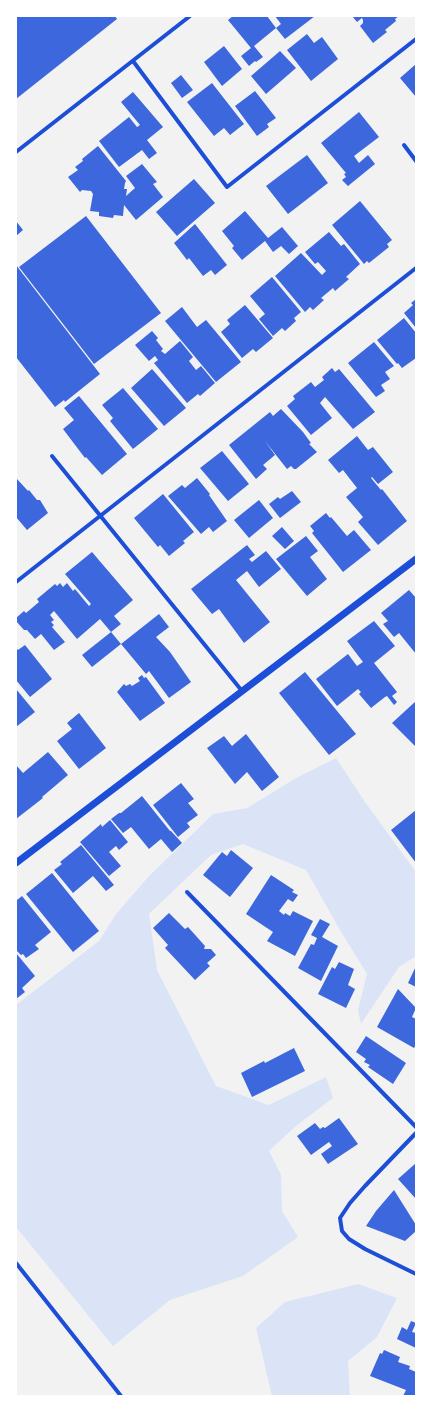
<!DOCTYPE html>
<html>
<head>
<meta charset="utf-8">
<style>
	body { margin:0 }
	#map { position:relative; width:432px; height:1412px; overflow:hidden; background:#f2f2f2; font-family:Signika,sans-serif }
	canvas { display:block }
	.frame { position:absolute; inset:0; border:17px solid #fff; pointer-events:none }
</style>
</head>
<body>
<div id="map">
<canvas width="432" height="1412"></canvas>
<div class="frame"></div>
</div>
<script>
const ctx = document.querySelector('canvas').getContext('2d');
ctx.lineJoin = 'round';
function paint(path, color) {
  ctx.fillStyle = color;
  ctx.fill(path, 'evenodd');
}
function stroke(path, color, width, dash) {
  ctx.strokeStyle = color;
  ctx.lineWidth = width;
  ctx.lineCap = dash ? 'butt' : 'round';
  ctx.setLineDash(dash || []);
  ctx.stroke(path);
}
const green = new Path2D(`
	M336 758 365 802 416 872V956L399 967 361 1024 358 1010 367 974 340 930 306 870 243 844 211 855 149 914 157 970 216 1086 269 1105 326 1077 333 1098 296 1126 269 1151 281 1175 282 1211 298 1237 243 1276 170 1300 113 1346 16 1227V1005L99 941 116 914 149 876 213 814 247 808 296 778Z
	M358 1284 397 1298 377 1337 348 1361 350 1396H272L256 1328 285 1302Z`);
const building = new Path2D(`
	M16 16H115L117 19 16 99Z
	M233 16H267L276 28 254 46 263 57 256 62 255 61 249 66 241 56 251 48 228 20Z
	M275 16H315L285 39 276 28 281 24Z
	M352 16H399L395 19 396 21 385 30 387 32 373 43 360 26 363 23V20L362 18 357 22Z
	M307 34 314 43 322 37 338 59 311 81 287 50Z
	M224 46 242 69 222 86 204 62Z
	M280 51 296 68 266 94 251 76Z
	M416 64V97L400 78Z
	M181 75 193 90 182 98 171 83Z
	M212 83 244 124 230 135 224 128 214 136 187 102Z
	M255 91 276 118 267 124 269 127 257 136 235 106Z
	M133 92 163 127 147 140 157 153 149 159 142 150 119 167 99 141 129 117 137 127 140 125 121 102Z
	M359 112 379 137 354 156 359 163 368 155 375 164 348 186 342 180 346 177 344 174 346 173 321 143Z
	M98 146 126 181 125 183 124 189H127L126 196 135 188 126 176 142 164 157 182 153 184 163 197 136 220 124 205 123 216 114 215 113 218 99 216V212L90 211 93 194 91 191 82 190 80 192 68 177 78 170 75 167 83 161 82 159Z
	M307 155 328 183 288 214 266 186Z
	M194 179 215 203 177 236 156 212Z
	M360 201 392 240 387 244 389 247 369 263 367 261 364 264 332 225Z
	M245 211 268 238 282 227 298 246 289 254 281 246 273 252 265 241 242 260 232 248 234 246 222 231Z
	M86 216 161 313 94 364 19 267Z
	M16 221 23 230 16 236Z
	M195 224 227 265 215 275 211 270 203 276 189 258 187 260 174 243Z
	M329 232 341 246 344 244 360 264 346 277 349 279 335 291 333 288 321 298 324 300 313 310 310 307 305 312 275 276 301 253 322 275 326 271 318 262 315 264 305 252Z
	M16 265 100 374 65 402 64 400 55 407 16 357Z
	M272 277 301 312 294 318 296 321 285 331 282 328 273 336 259 319 265 314 250 296Z
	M416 299V328L404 313 413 305 411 303Z
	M245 305 273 338 256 352 253 349 242 358 221 332 230 324 227 320Z
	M182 307 197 327 206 320 241 362 216 382 165 321Z
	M404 318 416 333V349L415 350 416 358 402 368 398 363 397 364 377 340Z
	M152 331 158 338 156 340 163 349 161 351 165 354 180 341 193 357 189 361 196 370 201 366 215 383 200 396 198 394 187 403 154 363 158 360 155 356 149 361 135 345Z
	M374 342 394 366 385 372 390 379 381 385 385 391 376 397 348 363Z
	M332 368 335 372 339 369 375 412 353 429 325 397 320 403 332 418 311 435 287 406 295 399 293 396 311 382 315 387 324 380 322 377Z
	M152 369 186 408 164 426 131 388Z
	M123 388 158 429 133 449 110 421 113 418 102 405Z
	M79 396 127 454 102 475 86 457 85 458 63 429 74 420 64 408Z
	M281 409 303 432 311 443 309 444 317 452 296 469H294L291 466 287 469 265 441 275 455 263 465 267 469 256 479 229 445 270 412 273 416Z
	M357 436 368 450 373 447 393 472 378 484 372 477 371 478 381 490 382 489 407 521 378 545 358 522 363 517 346 497 357 488 343 470 339 473 328 460Z
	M222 451 249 484 228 501 200 468Z
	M197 478 210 494 209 495 227 521 213 532 209 527 201 534 168 496 182 485 185 488Z
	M17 479 28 491 29 490 37 500H40L48 513 27 530 16 517V481Z
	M292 491 301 502 280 518 269 504 278 497 280 499Z
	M163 494 194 532 183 541 185 543 169 556 160 545 158 547 134 518Z
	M259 500 273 518 249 538 234 520Z
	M326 513 330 518 331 517 347 536 354 530 371 550 343 572 312 533 314 531 310 526Z
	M282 527 294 541 285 549 272 536Z
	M306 536 318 551 310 557 327 579 307 596 276 559Z
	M247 545 255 555 249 559 252 562 266 551 281 569 259 587 247 571 236 580 270 622 244 643 219 609 212 614 191 589Z
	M92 552 133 600 114 616 121 624 111 632 100 619 77 639 54 611 50 615 54 620 51 622 54 625 52 627 65 642 54 650 41 634 35 639 27 630H24L16 621V618L24 611 26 613 39 602 37 599 55 584 57 586 60 583 63 587 67 583 73 591 75 589 89 606 91 604 65 574Z
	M409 590 416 598V654L399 633 394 637 383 624 388 621 381 613Z
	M159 614 169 627 156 637 170 652 191 682 169 698 149 671 146 674 121 644Z
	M374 621 395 646 374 663 397 692 392 696 397 702 394 705 387 696 385 697 371 708 359 694 361 692 358 689 337 706 316 679 348 654 357 666 363 662 347 641Z
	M111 632 121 644 92 667 82 655Z
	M25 645 52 679 30 697 16 680V648L18 650Z
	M305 672 356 734 329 755 279 693Z
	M142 675 144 678 146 677 165 703 140 721 117 692 124 684 126 686 130 684 132 686 140 681 138 678Z
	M16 689 35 712 16 727Z
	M416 701V745L415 746 392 723Z
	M79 713 106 748 79 769 57 741 72 729 67 723Z
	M246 734 279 777 262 791 247 772 235 784 207 748 224 736 232 746Z
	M48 752 68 775 42 797 43 798 16 819V765L23 773Z
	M181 783 194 799 188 803 198 815 187 823 190 827 178 837 153 805Z
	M142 796 170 831H171L182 843 172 852 161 839 149 849 131 827 123 833 111 819 119 813H121Z
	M416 810V863L391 830Z
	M110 820 128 842 119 850 116 846 109 852 121 866 109 876 80 842 101 824 102 827Z
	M81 845 114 885 106 891 93 876 73 893 54 870 62 864 60 862Z
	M231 850 253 868 230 897 203 875 222 852 227 856Z
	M52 873 99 931 73 952 26 894Z
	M271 875 294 890 292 892 298 895 293 902 288 899 279 911 284 915 285 913 290 916 293 911 313 921 295 956 267 941 273 932 246 914Z
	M22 896 51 932 35 945 39 949 26 958 23 954 21 955 16 950V898L17 900Z
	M169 913 185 929 188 927 205 946 204 949H211L216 955 207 963 210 966 195 980 165 948 168 945 153 928Z
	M320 919 330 924 322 937 338 946 321 981 298 968 311 944 314 945 317 938 311 935Z
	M16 953 35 976 22 988 25 992 16 999Z
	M339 962 354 969 348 985 355 989 346 1008 318 994 332 967 335 969Z
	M416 966V987L408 983Z
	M398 989 416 1008 412 1017 416 1019V1045L414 1048 377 1027Z
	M366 1036 406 1063 393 1084 368 1067 370 1065 364 1062 366 1059 356 1052Z
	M294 1048 305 1071 252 1097 241 1073 264 1061 265 1063Z
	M339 1118 358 1144 328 1164 321 1154 332 1146 329 1142 311 1155 297 1136 315 1123 320 1129 323 1127 325 1128Z
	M416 1163V1199L398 1179Z
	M394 1190 416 1225V1231L405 1241 366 1226 376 1211Z
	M411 1321 416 1323 412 1332 416 1333V1348L397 1339 402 1327 407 1330Z
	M384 1350 400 1357 398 1362 410 1366 409 1369 416 1372V1396H403L406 1390 370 1376 380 1353 382 1354Z`);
const minor = new Path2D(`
	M133 61 227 187 416 39
	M404 145 416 161
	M16 152 190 16
	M52 456 242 691
	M16 582 416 268
	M187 892 416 1127
	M416 1133 365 1186 350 1203 340 1218 342 1231 349 1239 365 1249 416 1274
	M16 1263 121 1396`);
const tertiary = new Path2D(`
	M16 863 416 559`);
paint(green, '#dbe4f7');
paint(building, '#3d67dc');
stroke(minor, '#1d4ed8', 4);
stroke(tertiary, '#1d4ed8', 7);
</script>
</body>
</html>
